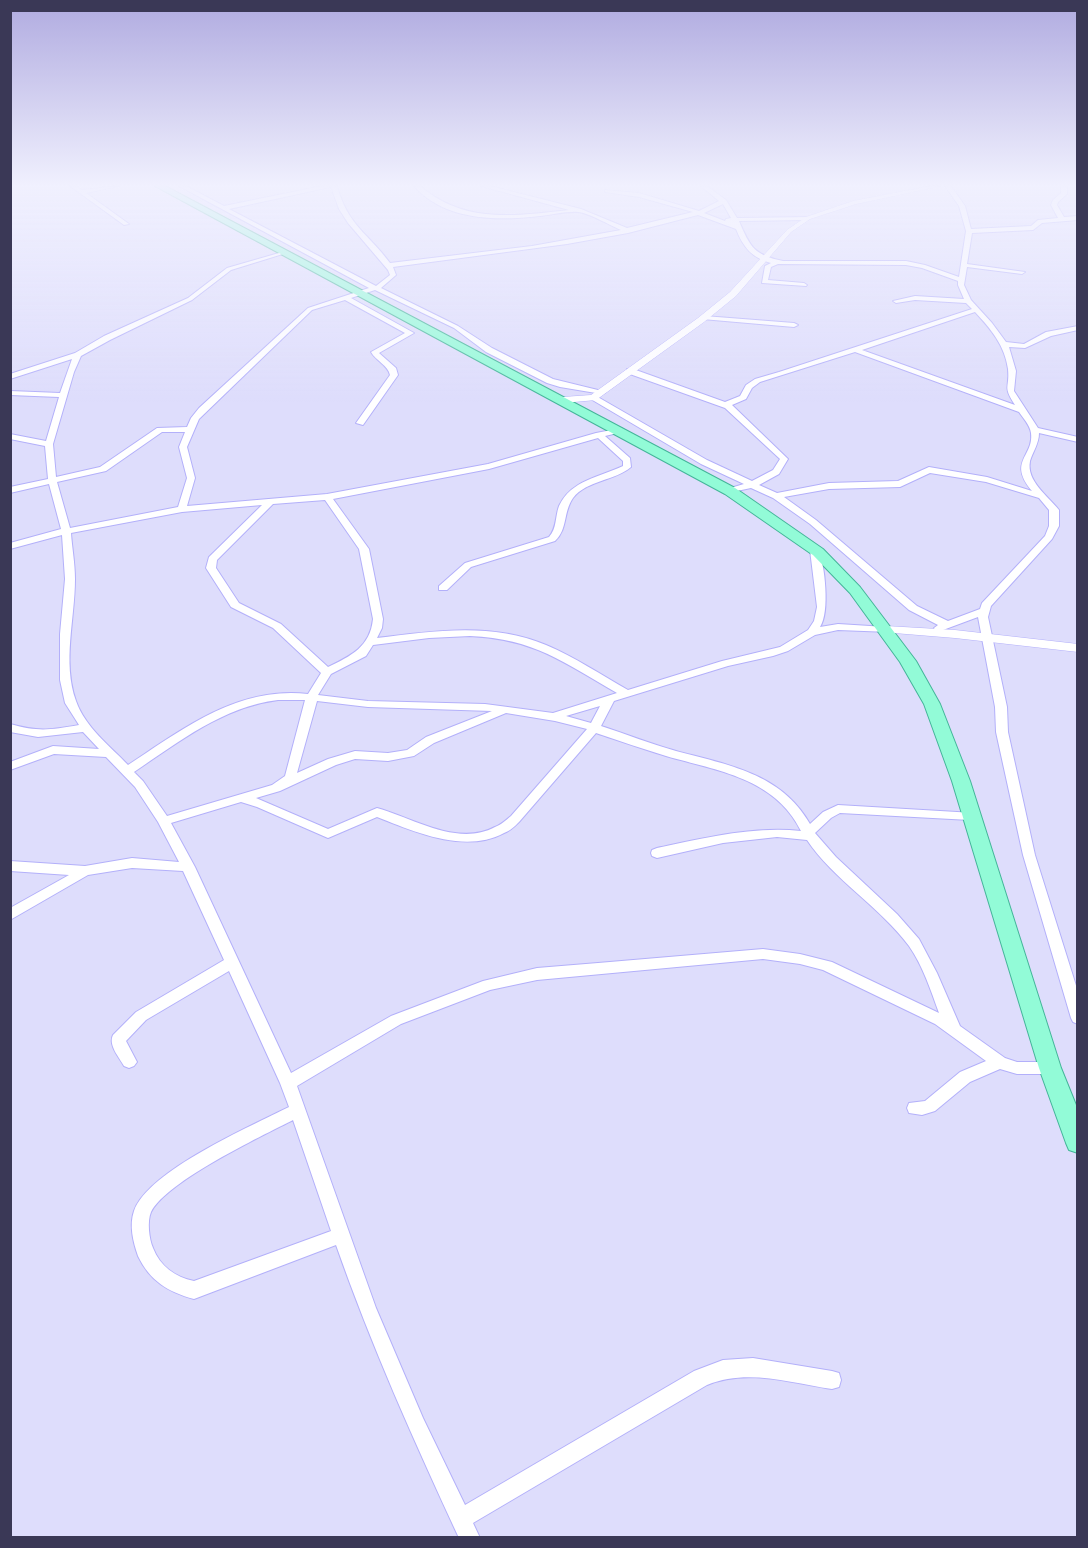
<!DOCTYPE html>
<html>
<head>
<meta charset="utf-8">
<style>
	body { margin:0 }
	#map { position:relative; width:1088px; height:1548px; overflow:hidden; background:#deddfc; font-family:"Space Grotesk",sans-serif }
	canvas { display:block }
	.frame { position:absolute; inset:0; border:12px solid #3a3856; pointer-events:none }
</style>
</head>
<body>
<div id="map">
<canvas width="1088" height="1548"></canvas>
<div class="frame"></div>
</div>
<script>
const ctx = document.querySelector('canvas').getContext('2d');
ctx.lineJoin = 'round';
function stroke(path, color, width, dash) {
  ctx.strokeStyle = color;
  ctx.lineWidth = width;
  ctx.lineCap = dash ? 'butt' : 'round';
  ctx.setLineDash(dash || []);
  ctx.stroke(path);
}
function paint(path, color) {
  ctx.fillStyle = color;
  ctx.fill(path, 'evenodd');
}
const minor = new Path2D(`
	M70 186H76L82 190 119 186 86 193 129 224 124 225Z
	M179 186H186L224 206 322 186H337C348 226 368 233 390 263L532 246 621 230C609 225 589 213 578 212 566 211 552 215 540 216 497 221 445 221 414 186H420C465 224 514 216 569 210L481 186H490L581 209 627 228 693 212 639 197 605 192V190L639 193 699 211 719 201 701 186H707L726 200 737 218 810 217 808 220 739 221C750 247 754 255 783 261H906L925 265 959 277 966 231 959 206 945 186H951L965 206 971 229 1031 226 1038 220 1058 218 1051 205 1053 200 1061 193V186H1067V194L1058 202 1057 205 1064 217 1078 216V220L1042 223 1033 230 972 233 967 264 1025 272 1022 274 967 267 964 285 971 300 992 323 1006 342 1024 344 1046 332 1078 326V330L1051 336 1025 348 1009 347 1016 371 1014 391 1038 428 1078 437V442L1039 433C1039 444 1033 451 1030 461 1026 481 1048 496 1059 510V526L1052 539 991 606 988 617 1007 707 1008 732 1035 855 1078 992V1024L1073 1022 1071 1018 1023 855 996 732 995 707 978 617 943 630H935L934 628 938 625 909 610 810 524 773 498 751 488 727 493V489L744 484 701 464 589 398 596 396 707 460 752 481 773 470 780 459 725 408 627 373V369H633L725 402 740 396 746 385 755 379 779 372 972 309 966 303 915 300 896 303 893 301 915 296 964 299 958 285V281L922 268 906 265 778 264 771 267 768 280 804 283 807 285 806 286 762 283 765 266 771 263C752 258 743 247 736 229L698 215 628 233 567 244 393 267 396 275 381 288 458 326 492 348 553 379 606 392 602 394 560 387 547 383 486 352 454 328 375 290 351 298 414 333 379 353 396 368 398 375 363 425 356 423 390 375C388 365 376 361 371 352L405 333 345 300 312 310 199 419 187 447 195 478 187 506 327 494 488 464 596 433 622 428V432L605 436 630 458 631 467C615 481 587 480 573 498 563 512 568 529 555 541L471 567 447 590H439V586L465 563 549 537C557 528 555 517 559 506 571 480 600 477 623 466V461L598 438 489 469 333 499 369 549 383 619 382 628 377 638C433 631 492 622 546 645 575 657 601 675 628 690L722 661 780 647 808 630 814 621 817 607 810 550 812 548H818C825 565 830 612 820 627L838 624 886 627 891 630 890 632 838 630 815 635 788 651 773 656 728 666 614 701 601 726C626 734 651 744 676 751 728 765 781 773 810 824L823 812 838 805 974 813 976 816 970 820 840 813 831 818 815 833 836 857 897 914 919 939 937 973 960 1026 1005 1058 1017 1062H1050L1055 1064 1058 1068 1055 1072 1050 1074H1017L1000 1069 970 1082 935 1111 922 1115 909 1113 907 1108 909 1103 925 1101 960 1072 986 1061 935 1024 823 970 800 964 763 959 537 980 490 990 401 1024 297 1086 376 1308 423 1418 465 1505 694 1371 723 1360 753 1358 832 1371 839 1373 841 1380 839 1387 832 1389C791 1383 747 1368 707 1385L473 1523 480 1538H459C414 1441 371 1345 336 1245L194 1299C168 1292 150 1281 138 1256 133 1242 129 1225 134 1211 148 1171 251 1126 289 1107L280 1083 229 971 146 1020 126 1041 137 1062 134 1066 129 1068 124 1066C119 1057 108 1045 113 1035L136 1012 224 960 183 871 132 868 88 875 10 920V908L69 875 10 871V861L85 866 132 858 179 862 158 822 135 787 106 757 54 754 10 770V762L53 746 99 749 83 732 38 737 10 732V724C39 732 49 730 79 725L65 703 60 680V634L65 579 62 535 10 549V543L61 529 49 484 10 493V487L48 479 45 446 10 439V434L46 441 59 397 10 395V391L60 393 72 359 10 379V374L75 353 104 336 188 298 227 268 286 251V253L231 270 192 300 110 340 81 356 74 372 53 444 56 477 100 467 157 428 187 427 191 418 199 408 308 308 369 288ZM331 187 339 209 348 223 388 270 390 275 376 286 229 209ZM723 204 731 218 726 219 725 221 704 213ZM975 312C991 329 1005 346 1008 369 1010 389 1002 385 1015 405L862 350ZM855 352 1019 412C1023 418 1030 425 1031 433 1034 457 1007 461 1032 491L987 477 929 467 898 481 829 483 777 493 759 485 779 474 788 459 732 405 746 399 752 388 760 382ZM162 432H185L179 447 187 478 178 507 70 528 57 482 106 471ZM930 473 986 482 1039 498 1049 510V526L1045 536 982 603 980 609 948 621 917 606 816 520 784 497 829 489 900 487ZM325 500 359 549 373 619C370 647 351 656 328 667L281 624 239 603 216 568 217 560 273 504ZM262 505 209 557 206 568 231 607 273 628 321 673 308 694C238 686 183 729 128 765 110 746 85 727 76 701 62 662 75 619 75 579 75 563 72 548 71 533L182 512ZM470 636C535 639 563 662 617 693L553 713 485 704 368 701 318 695 331 674 366 656 373 645 429 638ZM278 700H305L285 776 272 785 167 816 143 781 134 772C180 741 223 707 278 700ZM317 701 368 707 492 711 426 737 407 750 388 753 355 751 328 759 297 773ZM600 706 591 723 566 716ZM506 713 555 721 587 729 511 816C506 820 501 825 495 827 458 847 413 818 377 808L328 829 256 798 280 791 336 765 355 759 388 761 414 756 434 743ZM596 733C620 741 643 749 666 756 718 771 775 778 801 831 753 826 705 838 657 848L652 850 651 853 652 856 657 858 723 843 777 837 807 840C833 879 880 907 909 946 923 966 931 991 939 1013L832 962 800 954 763 949 598 963 537 968 483 981 391 1016 291 1073 195 867 171 823 241 802 257 807 328 838 377 817C415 832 465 854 504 833 510 831 515 826 519 822ZM293 1120 331 1231 194 1281C175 1277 160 1266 153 1248 149 1239 147 1221 151 1212 167 1181 260 1137 293 1120Z
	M704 316 794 323 798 325 794 327 702 319V317Z`);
const tertiary = new Path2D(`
	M930 186H941L856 204 810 219 791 232 736 296 704 322 596 400 563 403 559 400 563 397 591 395 698 318 730 292 787 230 806 217 853 201Z
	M886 626 955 630 1078 644V652L955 638 882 632 880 630 882 628Z`);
const primary = new Path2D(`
	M155 186H165L735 488 823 549 860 587 916 661 940 704 970 781 1061 1068 1078 1110V1153L1069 1150 1066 1143 1039 1068 952 781 924 704 900 662 850 593 813 555 725 494Z`);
stroke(minor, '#b3b0fa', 2);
stroke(tertiary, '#b3b0fa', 1);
stroke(primary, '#44b599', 2);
paint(minor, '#fff');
paint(tertiary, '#fff');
paint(primary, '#92fbd7');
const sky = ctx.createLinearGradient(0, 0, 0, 402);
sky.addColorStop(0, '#b0abe0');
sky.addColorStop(0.46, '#f0f0fe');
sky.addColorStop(1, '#f0f0fe00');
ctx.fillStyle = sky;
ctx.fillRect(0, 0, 1088, 402);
</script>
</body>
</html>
